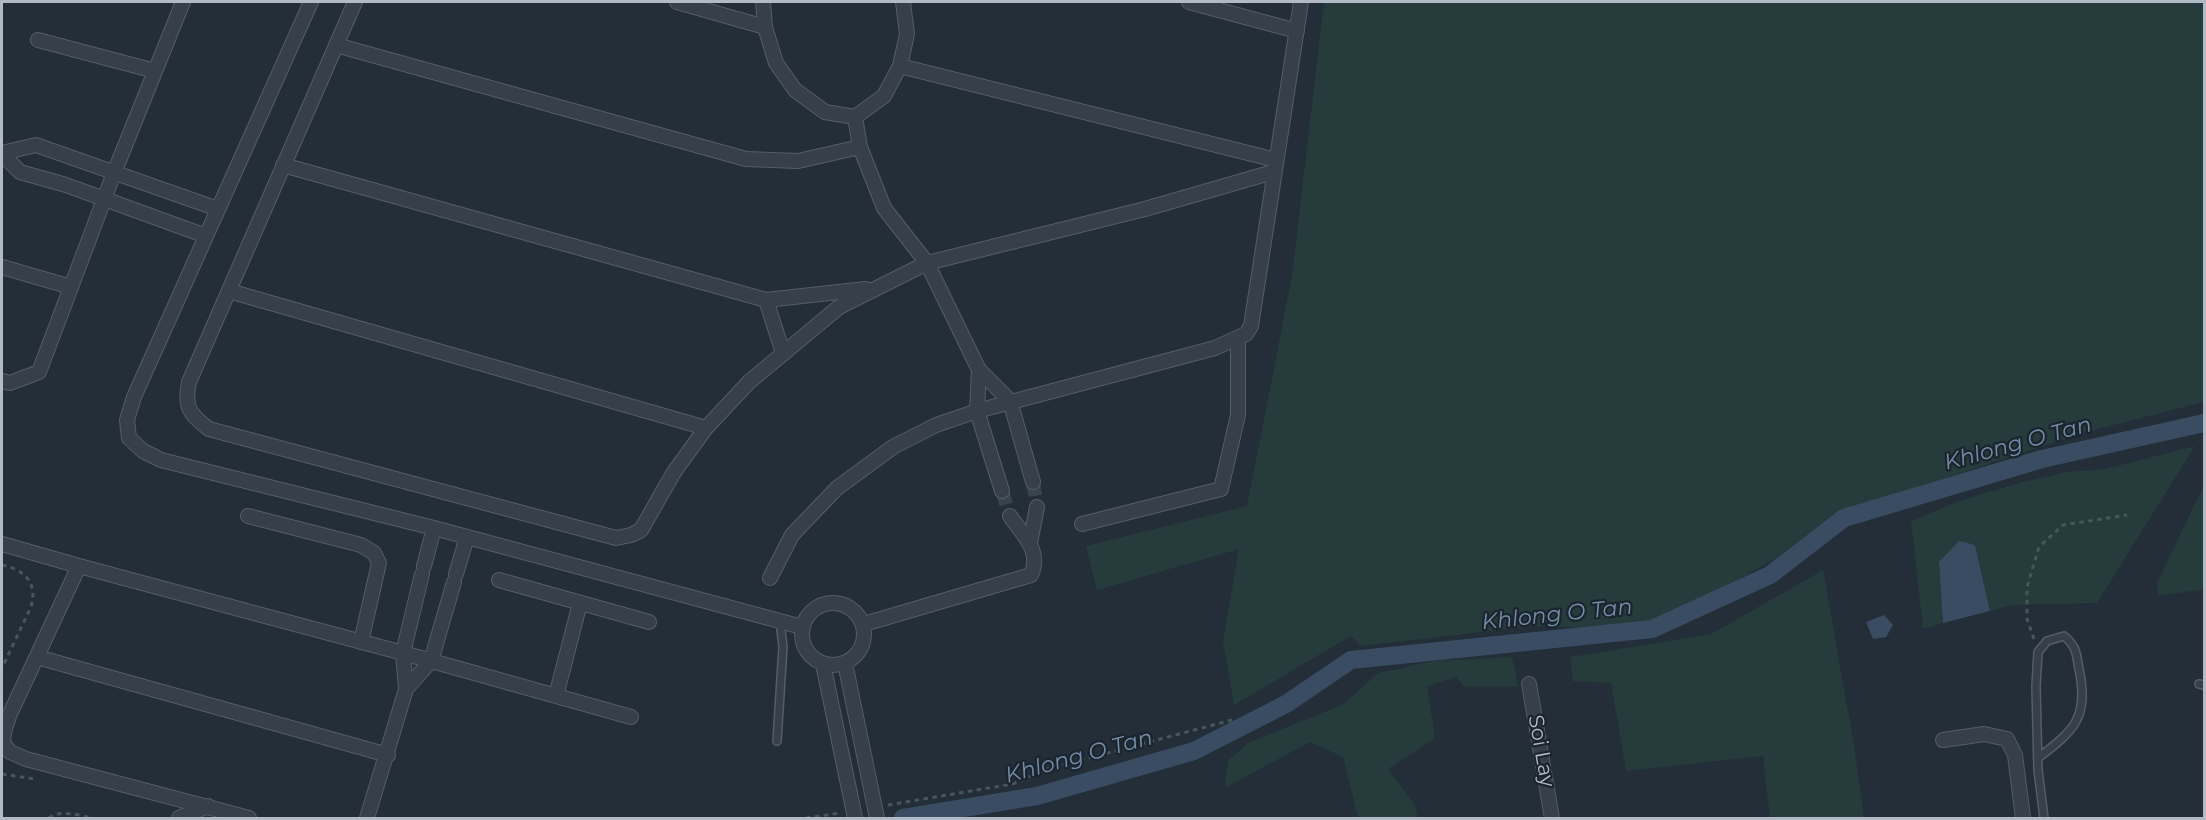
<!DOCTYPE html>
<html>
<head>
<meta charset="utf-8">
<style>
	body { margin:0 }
	#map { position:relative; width:2206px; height:820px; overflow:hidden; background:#232e39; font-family:Montserrat,sans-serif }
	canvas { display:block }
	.frame { position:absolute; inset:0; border:3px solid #b2bac5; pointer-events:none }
</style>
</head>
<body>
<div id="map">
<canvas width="2206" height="820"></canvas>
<div class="frame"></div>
</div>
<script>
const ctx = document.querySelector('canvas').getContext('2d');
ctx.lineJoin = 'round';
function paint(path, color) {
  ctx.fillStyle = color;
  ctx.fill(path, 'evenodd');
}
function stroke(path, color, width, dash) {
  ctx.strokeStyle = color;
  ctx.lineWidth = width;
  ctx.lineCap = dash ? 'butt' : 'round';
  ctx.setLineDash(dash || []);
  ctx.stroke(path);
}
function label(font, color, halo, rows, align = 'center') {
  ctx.font = font + ' Montserrat,sans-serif';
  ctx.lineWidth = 4.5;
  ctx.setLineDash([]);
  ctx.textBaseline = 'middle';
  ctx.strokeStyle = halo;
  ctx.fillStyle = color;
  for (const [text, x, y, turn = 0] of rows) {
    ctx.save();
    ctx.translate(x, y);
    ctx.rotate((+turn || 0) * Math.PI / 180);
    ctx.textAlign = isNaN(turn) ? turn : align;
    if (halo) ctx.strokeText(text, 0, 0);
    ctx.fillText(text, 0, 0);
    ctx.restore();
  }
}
const green = new Path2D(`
	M1324 2H2204V402L2086 432 1833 515 1779 556 1712 595 1643 625 1602 628 1533 626 1361 646 1351 636 1234 705 1223 641 1239 549 1097 590 1086 546 1247 506 1292 276Z
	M2195 446 2097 603 2011 605 1990 611 1975 546 1939 563 1943 623 1923 629 1911 521 1962 500 2023 482 2067 472 2105 469Z
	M2204 485V589L2158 596 2157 583Z
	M1823 570 1854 745 1864 818H1770L1763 756 1626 771 1611 683 1573 681 1570 657 1711 634Z
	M1512 657 1518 686 1465 687 1456 677 1427 686 1435 738 1388 769 1415 805 1418 818H1358L1343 757 1310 742 1225 788 1228 760 1250 742 1344 704 1378 673 1434 661Z`);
const water = new Path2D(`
	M1959 541 1975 545 1990 611 1943 623 1939 562Z
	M1884 615 1893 625 1886 637 1873 639 1866 622Z`);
const canal = new Path2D(`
	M903 818 1037 796 1194 751 1286 704 1351 660 1652 629 1770 575 1844 518 2042 459 2204 423`);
const streetTunnel = new Path2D(`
	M1033 482 1037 507
	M1002 491 1010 516`);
const path = new Path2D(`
	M2 565C25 570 38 583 31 607L2 668
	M2034 639 2027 619V587L2039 547 2063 525 2127 515
	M2 774 35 779
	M888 805 1013 784 1047 769 1232 720
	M49 818C59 810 78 814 90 818
	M806 818 840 813`);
const lane = new Path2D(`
	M2199 684 2204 685
	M777 741 783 647 780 621
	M2038 758C2075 730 2089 717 2079 669 2076 653 2077 647 2064 636L2047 641 2038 652 2036 686 2038 770 2044 818`);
const street = new Path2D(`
	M311 2 134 397 127 420 129 438 143 451 161 460 434 528 802 627
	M355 2 189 382C184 407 189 414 209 429L616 538 631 535 641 530 674 472 706 428 749 382 839 307 927 263 1145 209 1273 172
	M677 2 765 27
	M763 2 765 27 776 63 795 90 825 112 855 117 884 96 900 66 907 34 903 2
	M1189 2 1297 31
	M38 40 155 71
	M336 45 746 159 798 161 860 147 884 208 927 263 979 370 1010 401 1033 482
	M900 66 1276 160
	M855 117 860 147
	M2 153 36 145 218 209
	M2 154 20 172 66 185 206 236
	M283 165 766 300 866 289
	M2 267 71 287
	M229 291 706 428
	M766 300 783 353
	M979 370 977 411 1002 491
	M2 381 10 383 39 372 114 173 183 2
	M248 516 361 545 374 553 379 563 361 642
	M1082 524 1221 489 1238 415V338
	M1030 543 1037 507
	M2 544 79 566
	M424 566 434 528
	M456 574 467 537
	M770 578 792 535 837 488 893 447 936 425 977 411 1215 348 1246 334 1251 326 1301 2
	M499 580 649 622
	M802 634a31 31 0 1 1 62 0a31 31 0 1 1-62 0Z
	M864 624 1031 575C1042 551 1023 535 1010 516
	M37 657 388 755
	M845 663 877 818
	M823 664 855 818
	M1529 684 1552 818
	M406 689 431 661 454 582
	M556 696 580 603
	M1943 740 1984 734 2007 739 2015 755 2023 818
	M179 818 208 806
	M249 818 26 759 10 752 3 743 4 732 9 716 79 566 403 653 631 717
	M367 818 406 689 403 653 422 574`);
const streetNames = [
	["Soi Lay",1541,751,80]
];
const waterNames = [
	["Khlong O Tan",2018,444,-15],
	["Khlong O Tan",1557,615,-6],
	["Khlong O Tan",1079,757,-15]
];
paint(green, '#263b3b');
paint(water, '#394c62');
stroke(canal, '#394c62', 18);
stroke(streetTunnel, '#38434e', 14, [14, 7]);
stroke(lane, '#555d67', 10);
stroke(street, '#555d67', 16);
stroke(path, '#455859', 3, [4.5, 4.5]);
stroke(lane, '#373f49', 7);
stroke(street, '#373f49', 14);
label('21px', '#b2bac5', '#1c242e', streetNames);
label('italic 22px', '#738da8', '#1c242e', waterNames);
</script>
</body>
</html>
